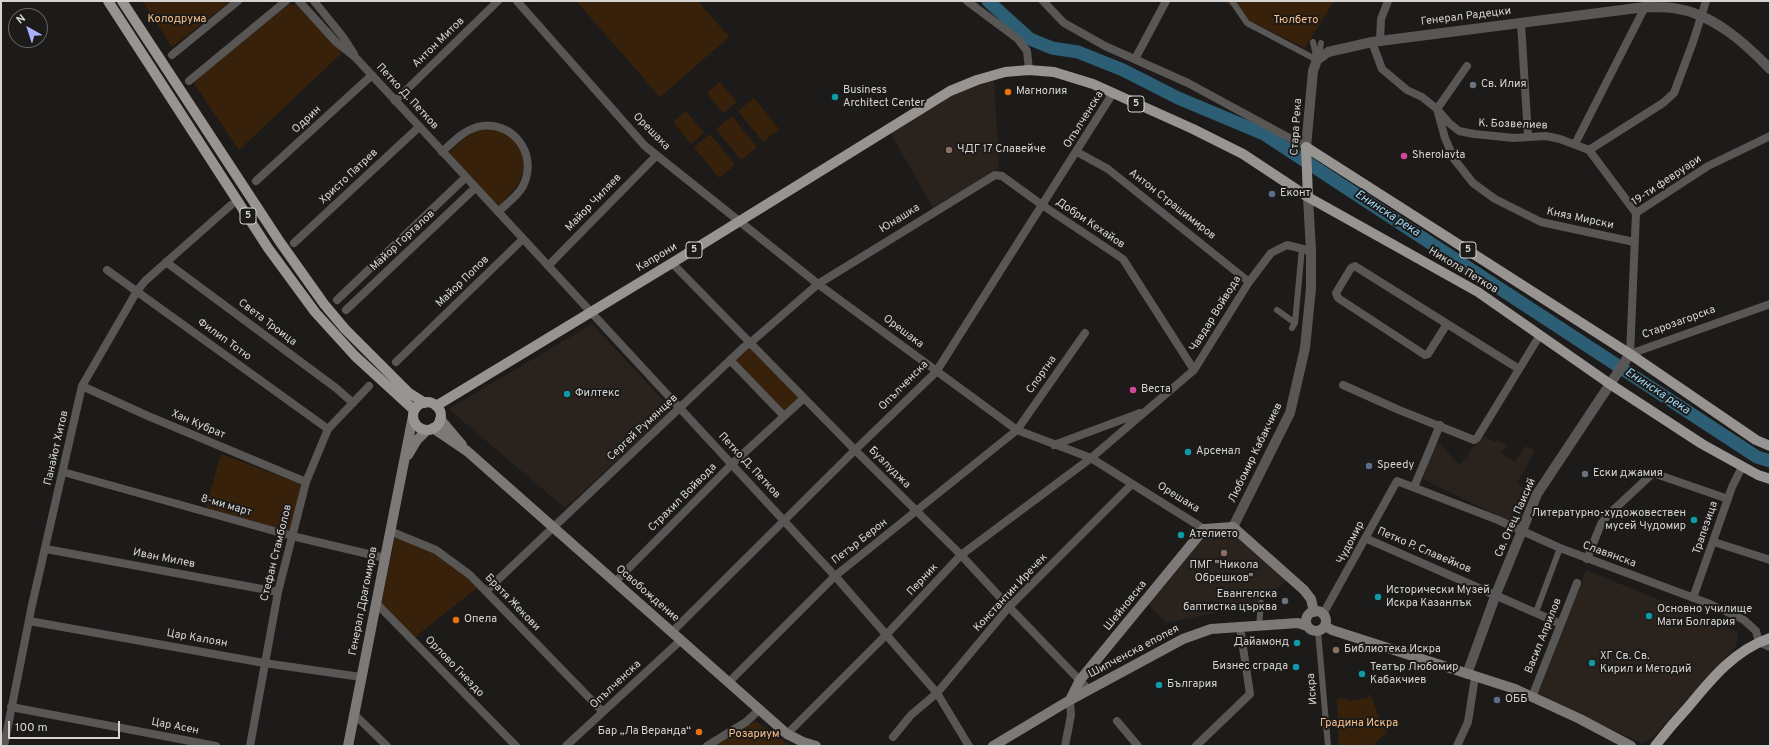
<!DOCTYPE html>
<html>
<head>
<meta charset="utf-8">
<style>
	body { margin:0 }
	#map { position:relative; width:1771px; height:747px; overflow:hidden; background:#1d1b19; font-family:Overpass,sans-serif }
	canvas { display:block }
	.frame { position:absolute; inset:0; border:2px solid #d6d5d3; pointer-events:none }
	.north { position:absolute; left:8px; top:8px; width:40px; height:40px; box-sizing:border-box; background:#1d1b19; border:1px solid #676563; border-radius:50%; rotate:321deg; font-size:11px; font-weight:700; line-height:16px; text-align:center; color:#d6d5d3 }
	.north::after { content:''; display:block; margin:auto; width:14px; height:18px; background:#a8b0fc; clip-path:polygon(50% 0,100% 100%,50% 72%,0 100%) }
	.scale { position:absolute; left:8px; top:721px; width:112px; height:18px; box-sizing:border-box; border:2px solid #d6d5d3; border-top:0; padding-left:5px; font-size:12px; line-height:14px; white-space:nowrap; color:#d6d5d3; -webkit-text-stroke:3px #1d1b19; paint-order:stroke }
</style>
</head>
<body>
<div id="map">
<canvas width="1771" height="747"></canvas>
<div class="frame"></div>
<div class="north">N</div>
<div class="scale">100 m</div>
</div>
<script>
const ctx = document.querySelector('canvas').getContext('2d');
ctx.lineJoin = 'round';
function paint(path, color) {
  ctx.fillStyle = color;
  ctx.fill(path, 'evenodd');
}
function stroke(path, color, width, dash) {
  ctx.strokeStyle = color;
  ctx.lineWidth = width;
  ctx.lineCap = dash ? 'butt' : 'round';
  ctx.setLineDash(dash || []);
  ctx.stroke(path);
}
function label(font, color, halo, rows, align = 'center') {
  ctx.font = font + ' Overpass,sans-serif';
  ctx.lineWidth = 4;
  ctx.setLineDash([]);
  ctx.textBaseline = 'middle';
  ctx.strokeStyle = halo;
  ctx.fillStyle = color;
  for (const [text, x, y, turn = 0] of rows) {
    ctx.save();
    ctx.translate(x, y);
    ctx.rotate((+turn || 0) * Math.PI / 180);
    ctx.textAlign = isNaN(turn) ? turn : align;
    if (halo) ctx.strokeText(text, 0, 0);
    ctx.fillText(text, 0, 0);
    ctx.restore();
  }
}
const built = new Path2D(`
	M994 80 999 168 933 208 890 132 950 96Z
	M592 324 672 410 565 508 451 411 450 408Z
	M1484 436 1495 442 1497 440 1507 445 1501 453 1515 462 1526 446 1535 451 1517 483 1531 493 1519 526 1423 479 1435 441 1442 446 1459 465 1469 456 1467 454Z
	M1233 527 1291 577 1261 603 1166 623 1145 601 1204 529Z
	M1586 570 1738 632 1736 646 1652 738 1642 743 1536 695Z`);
const green = new Path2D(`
	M142 1H231L172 47Z
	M579 1H698L729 37 660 97 577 2Z
	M1224 1H1334L1305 48 1250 21Z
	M298 4 342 53 239 150 193 82 288 5Z
	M720 82 737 102 723 113 707 93Z
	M754 98 779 129 763 142 738 111Z
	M686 111 704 133 691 144 673 122Z
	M732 116 757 147 741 160 716 129Z
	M489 128 503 130 515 140 522 153 524 168 519 183 497 208 448 154C460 141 471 131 489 128Z
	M710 134 735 165 719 178 694 147Z
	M750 347 800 396 783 412 734 362Z
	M221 454 303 485 290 534 206 507Z
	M403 537C431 550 456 565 478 587L420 633 414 640 381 605 395 538Z
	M1368 695H1371C1376 708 1379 721 1387 732L1372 746H1339L1337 699 1347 698 1348 701 1368 698Z
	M755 721 791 746H714Z`);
const river = new Path2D(`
	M988 1 1030 39 1052 48 1078 52 1123 70 1178 98 1264 134 1757 457 1770 461`);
const pedestrian = new Path2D(`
	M1232 1 1247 23 1317 60
	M1313 42 1317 60
	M1318 59 1321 43
	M1277 310 1295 323
	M1292 328 1295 323 1302 248
	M1536 612 1560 548
	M1259 626 1261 603
	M1318 631 1328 746`);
const minor = new Path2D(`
	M299 1 336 42 356 58 835 576 937 693 969 746
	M314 1 343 37 354 54
	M517 1 645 146 818 284 1017 430 1091 458 1204 529
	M967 1 1018 39 1027 51 1029 70
	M1043 1 1064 23 1105 46 1188 83 1306 147
	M1521 23 1528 136
	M1380 41 1381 19 1388 1
	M1372 42 1382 69 1407 90 1422 97 1437 109 1445 138 1454 159 1473 183 1495 199 1541 222 1634 242
	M172 55 238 1
	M1135 59 1166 1
	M1467 66 1437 109 1449 123 1459 131 1474 134 1514 138 1546 136 1560 139 1589 150 1636 213
	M189 81 286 1
	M395 101 498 1
	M1770 136 1708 166 1636 213 1630 354 1770 304
	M1575 144 1645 7
	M1589 150 1663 103 1674 93 1693 42 1706 1
	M442 152C453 142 463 131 477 127 512 118 539 154 523 186 518 196 506 204 498 212
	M1077 152 1108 169 1249 282
	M256 181 372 75
	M294 243 419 127
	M166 262 336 388 353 403
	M672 263 855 450 961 555 1009 607 1089 690
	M548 266 656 156
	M107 270 328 429
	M337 300 466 177
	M346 310 475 188
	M1447 324 1428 354 1425 355 1338 298 1336 293 1351 268 1355 266 1358 268 1519 369
	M730 360 784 416
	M396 362 523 239
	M1343 385 1399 410 1474 440 1477 438 1540 335
	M82 386 148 416 306 482
	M1054 445 1140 413
	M63 472 292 536 385 558
	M1414 487 1440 425
	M390 531 436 550 470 575 603 712
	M1365 538 1561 624
	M1714 542 1770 560
	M46 549 278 592
	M1587 559 1601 524 1608 515 1653 473 1728 499
	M615 582 732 464 804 398
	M486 591 744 347 750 343 818 284 995 175 1002 176 1042 205 1123 259 1194 370
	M1693 598 1732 487 1742 467
	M377 604 516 746
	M1323 614 1397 481 1498 520 1560 548 1710 604 1744 620 1756 631 1759 642 1770 647
	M29 621 264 663 361 677
	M672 632 855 450 936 372 1113 93
	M728 683 835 576 1017 430 1085 333
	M1532 697 1577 583
	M11 707 216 746
	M354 714 387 746
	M1117 721 1138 746
	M787 734 887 634 961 555 1091 458 1194 370 1249 282 1271 253 1287 245 1311 251
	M893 737 911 715 937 693 1009 607 1132 484
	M4 746 32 605 82 386 137 291 145 281 231 205
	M250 746 278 592 306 482 328 429 369 386
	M566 746 681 640
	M707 746 746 722 759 710
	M1065 746 1071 715 1070 700
	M1196 746 1250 694 1240 627
	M1457 746 1468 722 1475 677`);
const tertiary = new Path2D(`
	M1306 147 1313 71 1317 60 1328 52 1372 42 1645 7C1654 7 1664 7 1673 8 1712 13 1744 42 1770 69
	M1233 527 1290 413 1305 348 1311 288V251L1308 197
	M1467 674 1496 594 1537 494 1630 354`);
const secondary = new Path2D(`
	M440 419 462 445
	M433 428 467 451 787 734 803 742 816 746
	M408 455 417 440 427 430
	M1306 621a10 10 0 1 1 20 0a10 10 0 1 1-20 0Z
	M1325 626 1332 630 1515 689 1580 719 1631 746
	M1070 700 1080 680 1204 529 1233 527 1304 590 1311 599 1314 612
	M348 746 413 416
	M993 746 1070 700 1183 639 1211 629 1298 623 1307 626`);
const primary = new Path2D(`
	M108 1 268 248 315 312 355 356 414 410
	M122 1 280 242 324 304 345 329 409 393 425 403
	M1306 147 1630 354 1756 440 1770 446
	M1306 147 1308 197
	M413 416a14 14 0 1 1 28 0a14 14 0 1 1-28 0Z
	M436 406 672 263 950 91 977 80 1005 72 1029 70 1054 72 1093 84 1193 129 1243 154 1308 197 1478 292 1610 384 1702 444 1758 475 1770 479
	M1655 746C1666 732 1677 719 1689 706 1712 678 1735 650 1770 638`);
const markers = [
	[1473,85,4,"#6b7280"],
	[1008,92,4,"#e8710a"],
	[835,97,4,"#0f9aa8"],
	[949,150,4,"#8d6e63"],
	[1404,156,4,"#d1479c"],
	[1272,194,4,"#5c6f8a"],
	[1133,390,4,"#d1479c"],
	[567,394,4,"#0f9aa8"],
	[1188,452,4,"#0f9aa8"],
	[1369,466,4,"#5c6f8a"],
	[1585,474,4,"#6b7280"],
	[1694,520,4,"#0f9aa8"],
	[1181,535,4,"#0f9aa8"],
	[1224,553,4,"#8d6e63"],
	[1378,597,4,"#0f9aa8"],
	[1285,601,4,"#6b7280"],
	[1649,616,4,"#0f9aa8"],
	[456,620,4,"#e8710a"],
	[1297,643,4,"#0f9aa8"],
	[1336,650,4,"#8d6e63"],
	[1592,663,4,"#0f9aa8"],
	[1296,667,4,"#0f9aa8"],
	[1362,674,4,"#0f9aa8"],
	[1159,685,4,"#0f9aa8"],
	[1497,700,4,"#5c6f8a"],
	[699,732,4,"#e8710a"]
];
const shields = [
	[1136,104,16],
	[248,216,16],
	[694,250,16],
	[1468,250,16]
];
const shieldNames = [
	["5",1136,104],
	["5",248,216],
	["5",694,250],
	["5",1468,250]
];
const streetNames = [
	["Генерал Радецки",1466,17,-7],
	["Антон Митов",439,43,-44],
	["Петко Д. Петков",407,97,47],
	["Одрин",307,120,-43],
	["Опълченска",1084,120,-58],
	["К. Бозвелиев",1513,125,2],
	["Стара Река",1297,127,-86],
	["Орешака",651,132,45],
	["Христо Патрев",349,177,-43],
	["19-ти февруари",1667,181,-34],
	["Майор Чиляев",594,203,-46],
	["Антон Страшимиров",1172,205,38],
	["Юнашка",900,219,-32],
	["Княз Мирски",1580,219,12],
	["Добри Кехайов",1090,224,34],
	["Майор Горталов",403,241,-43],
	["Капрони",657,258,-31],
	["Никола Петков",1463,271,31],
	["Майор Попов",463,282,-44],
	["Чавдар Войвода",1216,314,-58],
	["Света Троица",267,323,37],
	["Старозагорска",1679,323,-20],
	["Орешака",903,332,37],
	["Филип Тотю",224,340,36],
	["Спортна",1042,375,-55],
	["Опълченска",904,386,-45],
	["Хан Кубрат",198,425,23],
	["Сергей Румянцев",643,428,-43],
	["Панайот Хитов",57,448,-77],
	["Любомир Кабакчиев",1256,453,-64],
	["Петко Д. Петков",749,466,47],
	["Бузлуджа",889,468,45],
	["Страхил Войвода",683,498,-45],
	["Орешака",1178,498,32],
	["8-ми март",226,506,16],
	["Св. Отец Паисий",1516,518,-66],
	["Трапезица",1706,528,-71],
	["Петър Берон",860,542,-38],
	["Чудомир",1351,543,-62],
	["Петко Р. Славейков",1424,551,23],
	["Стефан Стамболов",277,553,-76],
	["Славянска",1609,555,20],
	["Иван Милев",164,559,11],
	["Перник",923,580,-47],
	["Константин Иречек",1011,593,-47],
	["Освобождение",647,594,41],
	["Генерал Драгомиров",364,601,-79],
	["Братя Жекови",512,603,46],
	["Шейновска",1126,606,-51],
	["Васил Априлов",1544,636,-68],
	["Цар Калоян",197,639,10],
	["Шипченска епопея",1134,652,-28],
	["Орлово Гнездо",454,667,46],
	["Опълченска",616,685,-43],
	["Искра",1313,689,-95],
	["Цар Асен",175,727,11]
];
const parkNames = [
	["Колодрума",177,20],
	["Тюлбето",1296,21],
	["Градина Искра",1359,724],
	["Розариум",754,735]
];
const poiNames = [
	["Св. Илия",1481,85],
	["Business",843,91],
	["Architect Center",843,104],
	["Магнолия",1016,92],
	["ЧДГ 17 Славейче",957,150],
	["Sherolavta",1412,156],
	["Еконт",1280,194],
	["Веста",1141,390],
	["Филтекс",575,394],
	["Арсенал",1196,452],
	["Speedy",1377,466],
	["Ески джамия",1593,474],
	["Литературно-художовествен",1686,514,"right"],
	["мусей Чудомир",1686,527,"right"],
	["Ателието",1189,535],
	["ПМГ \"Никола",1224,566,"center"],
	["Обрешков\"",1224,579,"center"],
	["Исторически Музей",1386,591],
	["Искра Казанлък",1386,604],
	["Евангелска",1277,595,"right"],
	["баптистка църква",1277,608,"right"],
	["Основно училище",1657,610],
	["Мати Болгария",1657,623],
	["Опела",464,620],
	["Дайамонд",1289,643,"right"],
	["Библиотека Искра",1344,650],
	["ХГ Св. Св.",1600,657],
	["Кирил и Методий",1600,670],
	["Бизнес сграда",1288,667,"right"],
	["Театър Любомир",1370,668],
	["Кабакчиев",1370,681],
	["България",1167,685],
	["ОББ",1505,700],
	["Бар „Ла Веранда“",691,732,"right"]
];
const waterNames = [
	["Енинска река",1387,214,33],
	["Енинска река",1657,392,33]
];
paint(built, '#2a231d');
paint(green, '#38210b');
stroke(river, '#2c5e75', 13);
stroke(pedestrian, '#595756', 6);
stroke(minor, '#595756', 8);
stroke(tertiary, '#595756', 10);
stroke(secondary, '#7c7978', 10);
stroke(primary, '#979492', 10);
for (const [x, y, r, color] of markers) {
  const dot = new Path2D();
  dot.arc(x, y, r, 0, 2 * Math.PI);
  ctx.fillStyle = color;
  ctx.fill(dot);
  stroke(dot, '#1d1b19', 1.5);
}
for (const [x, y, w] of shields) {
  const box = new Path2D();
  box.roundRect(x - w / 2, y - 8, w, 16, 3);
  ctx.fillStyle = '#1d1b19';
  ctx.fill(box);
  stroke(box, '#d6d5d3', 1);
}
label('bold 10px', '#d6d5d3', null, shieldNames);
label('11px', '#d6d5d3', '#1d1b19', streetNames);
label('11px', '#fbc08c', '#1d1b19', parkNames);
label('11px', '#d6d5d3', '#1d1b19', poiNames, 'left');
label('italic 12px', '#9bd9f8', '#1d1b19', waterNames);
</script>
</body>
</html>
